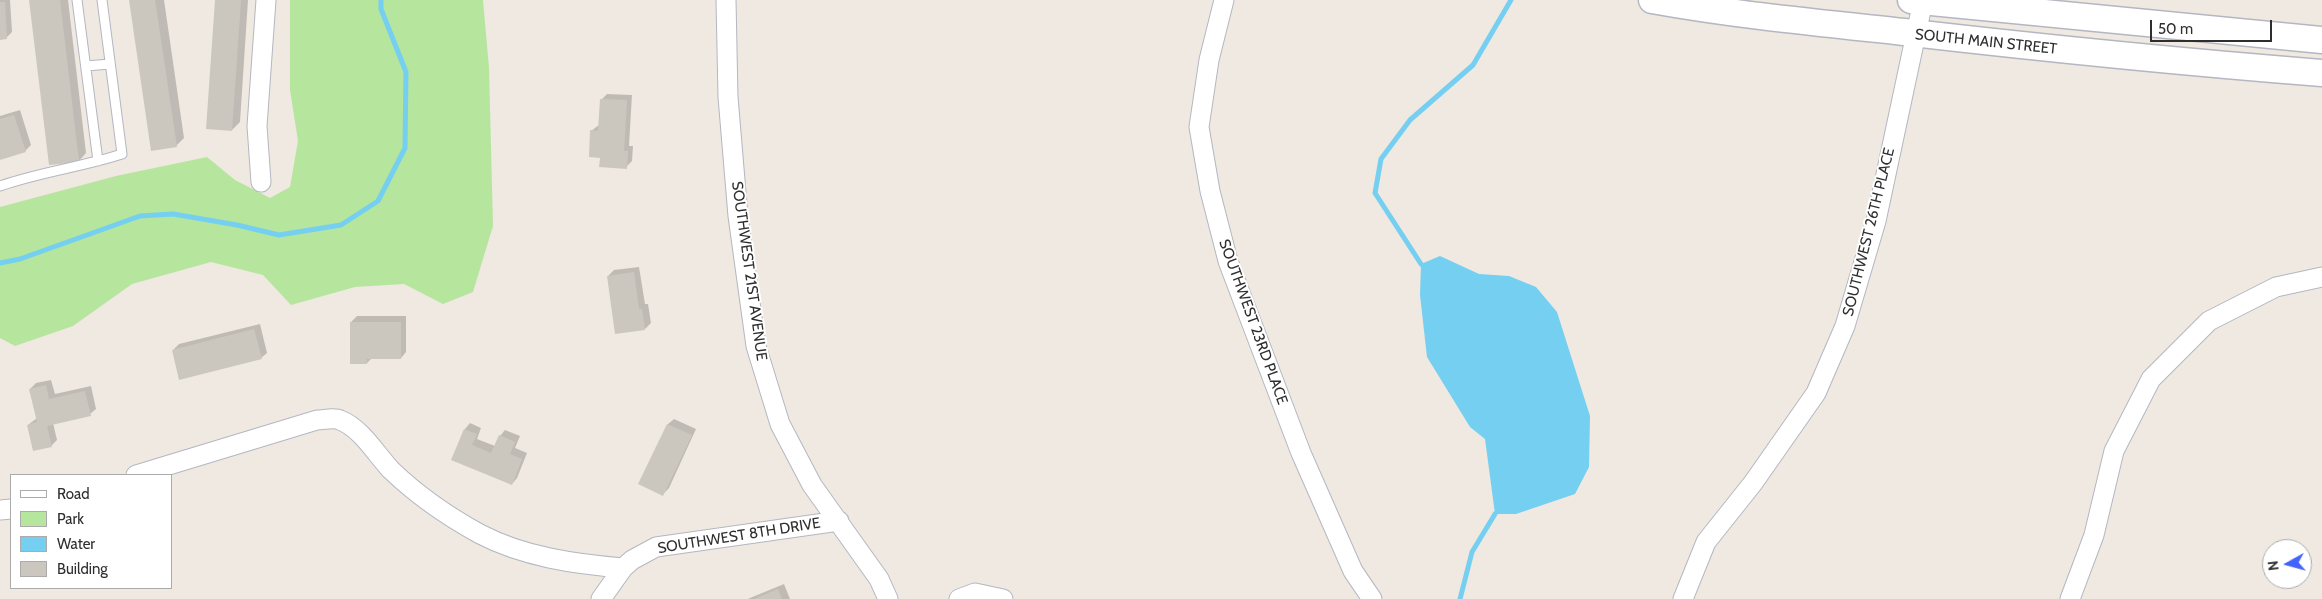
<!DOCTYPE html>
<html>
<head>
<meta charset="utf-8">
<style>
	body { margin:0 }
	#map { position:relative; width:2322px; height:599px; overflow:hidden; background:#efe9e1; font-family:Cabin,sans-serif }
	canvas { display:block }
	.legend { position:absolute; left:10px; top:474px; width:162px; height:115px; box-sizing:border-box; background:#fff; border:1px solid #ababab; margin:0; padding:6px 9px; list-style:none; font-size:15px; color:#2e2e2e }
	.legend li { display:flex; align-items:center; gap:10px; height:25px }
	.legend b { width:25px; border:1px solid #ababab }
	.north { position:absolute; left:2262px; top:539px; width:50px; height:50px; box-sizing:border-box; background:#fff; border:1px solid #ababab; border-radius:50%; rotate:263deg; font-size:14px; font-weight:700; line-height:20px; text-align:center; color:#2e2e2e }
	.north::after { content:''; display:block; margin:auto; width:18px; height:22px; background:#4264fb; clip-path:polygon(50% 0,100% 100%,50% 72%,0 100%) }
	.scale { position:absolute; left:2150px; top:20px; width:122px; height:22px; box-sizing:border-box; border:2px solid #2e2e2e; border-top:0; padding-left:6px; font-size:15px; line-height:18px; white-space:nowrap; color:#2e2e2e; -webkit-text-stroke:4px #fff; paint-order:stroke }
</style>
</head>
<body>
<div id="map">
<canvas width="2322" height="599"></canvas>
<ul class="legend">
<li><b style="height:6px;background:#fff"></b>Road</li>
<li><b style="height:14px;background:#b6e59e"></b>Park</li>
<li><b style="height:14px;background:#75cff0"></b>Water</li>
<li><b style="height:14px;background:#cbc7bf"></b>Building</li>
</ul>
<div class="north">N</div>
<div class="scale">50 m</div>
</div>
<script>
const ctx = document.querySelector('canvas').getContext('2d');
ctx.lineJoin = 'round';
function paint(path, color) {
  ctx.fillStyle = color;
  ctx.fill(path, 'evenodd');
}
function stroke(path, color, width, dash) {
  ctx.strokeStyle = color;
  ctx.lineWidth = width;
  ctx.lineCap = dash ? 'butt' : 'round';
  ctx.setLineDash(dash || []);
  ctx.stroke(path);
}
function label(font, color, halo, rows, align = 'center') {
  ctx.font = font + ' Cabin,sans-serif';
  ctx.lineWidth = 4;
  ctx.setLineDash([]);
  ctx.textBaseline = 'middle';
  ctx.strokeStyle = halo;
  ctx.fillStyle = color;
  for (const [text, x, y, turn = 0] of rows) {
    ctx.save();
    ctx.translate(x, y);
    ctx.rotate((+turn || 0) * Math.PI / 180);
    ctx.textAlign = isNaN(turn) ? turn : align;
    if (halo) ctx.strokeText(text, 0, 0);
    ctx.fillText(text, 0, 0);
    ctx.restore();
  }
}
const green = new Path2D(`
	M290 0H483L489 68 493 226 473 292 443 304 404 284 355 287 291 305 263 275 211 262 132 284 73 326 15 346 0 338V207L116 176 207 157 235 180 270 198 290 187 298 141 290 90Z`);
const water = new Path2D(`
	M1440 256 1479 274 1509 276 1536 287 1557 312 1590 416 1589 467 1575 494 1516 514H1495L1485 439 1470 427 1427 357 1420 295 1421 264Z`);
const shadow = new Path2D(`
	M0 0H10L12 32 6 38H0Z
	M30 0H68L86 153 79 161Z
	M130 0H164L184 138 176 146Z
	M216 0H248L240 122 232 130Z
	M607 94 632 95 629 146H633L632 161 626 167 601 157 591 131 599 125 601 100Z
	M20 110 31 145 25 151 0 159V116Z
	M639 267 645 304H648L651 323 645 329 608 276 614 270Z
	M357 316H406V352L401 358H372L367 363 351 322Z
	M260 324 267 353 261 358 173 350 179 344Z
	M51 380 55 394 91 386 96 409 90 414 53 423 57 440 51 446 28 425 37 418 30 389 36 383Z
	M674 419 696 429 669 488 663 494 640 483 668 424Z
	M470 423 481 428 477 439 495 446 500 436 505 430 520 436 515 448 527 453 517 478 512 484 452 460 465 429Z
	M784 584 790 599H748L750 598Z`);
const stream = new Path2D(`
	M0 263 20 259 140 216 173 214 237 225 279 235 341 225 378 201 405 148 406 72 381 9V0
	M1421 264 1375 193 1381 159 1410 120 1473 65 1511 0
	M1460 599 1472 552 1495 514`);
const building = new Path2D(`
	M29 0H60L79 162 49 165Z
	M129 0H155L177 147 151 151Z
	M215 0H241L232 131 206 129Z
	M0 2H5L7 39 0 40Z
	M600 99 627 100 624 151H628L627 169 599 167 600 158 589 157 590 130 598 131Z
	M14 115 26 152 0 160V119Z
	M634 272 639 309H642L645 330 615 334 607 276Z
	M350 322H401V359H367V364H350Z
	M254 329 262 359 179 380 172 350Z
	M46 385 49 399 85 391 91 416 47 426 52 447 33 451 27 425 37 422 29 389Z
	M667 424 692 435 663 496 638 484Z
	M464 429 477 434 472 445 491 453 499 435 515 442 510 454 522 459 512 485 451 460Z
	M778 589 782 599H754Z`);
const lane = new Path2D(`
	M77 0 98 161
	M86 66 110 64
	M0 186C40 172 82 167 122 154L102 0`);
const street = new Path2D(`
	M726 0 728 97 738 216 756 346 780 424 812 485 879 579 888 599
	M1224 0 1209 60 1199 127 1210 191 1228 261 1301 453 1353 571 1372 599
	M261 182 257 126 266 0
	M136 475 317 420C324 420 334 417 340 420 361 428 376 454 391 470 418 496 447 516 480 534 524 557 575 564 623 568
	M0 510 11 509
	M601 599 623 568 632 560 656 547 839 521
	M959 599 975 593 1003 599
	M1683 599 1706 542 1753 483 1816 393 1845 326 1876 221 1923 1
	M2070 599 2094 535 2114 451 2151 379 2209 321 2276 287 2322 277`);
const secondary = new Path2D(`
	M1652 0C1735 15 1820 23 1904 32 2043 48 2182 62 2322 73
	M1911 0 2322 40`);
const streetNames = [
	["SOUTH MAIN STREET",1986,42,6],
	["SOUTHWEST 26TH PLACE",1869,232,-76],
	["SOUTHWEST 21ST AVENUE",749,271,82],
	["SOUTHWEST 23RD PLACE",1253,322,70],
	["SOUTHWEST 8TH DRIVE",739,536,-9]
];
paint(green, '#b6e59e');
paint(water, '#75cff0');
paint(shadow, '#0003');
stroke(stream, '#75cff0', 5);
paint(building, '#cbc7bf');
stroke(lane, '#b4b7c1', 11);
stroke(street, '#b4b7c1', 21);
stroke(secondary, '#b4b7c1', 29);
stroke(lane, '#fff', 9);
stroke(street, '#fff', 19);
stroke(secondary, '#fff', 26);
label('15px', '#2e2e2e', '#fff', streetNames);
</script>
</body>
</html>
